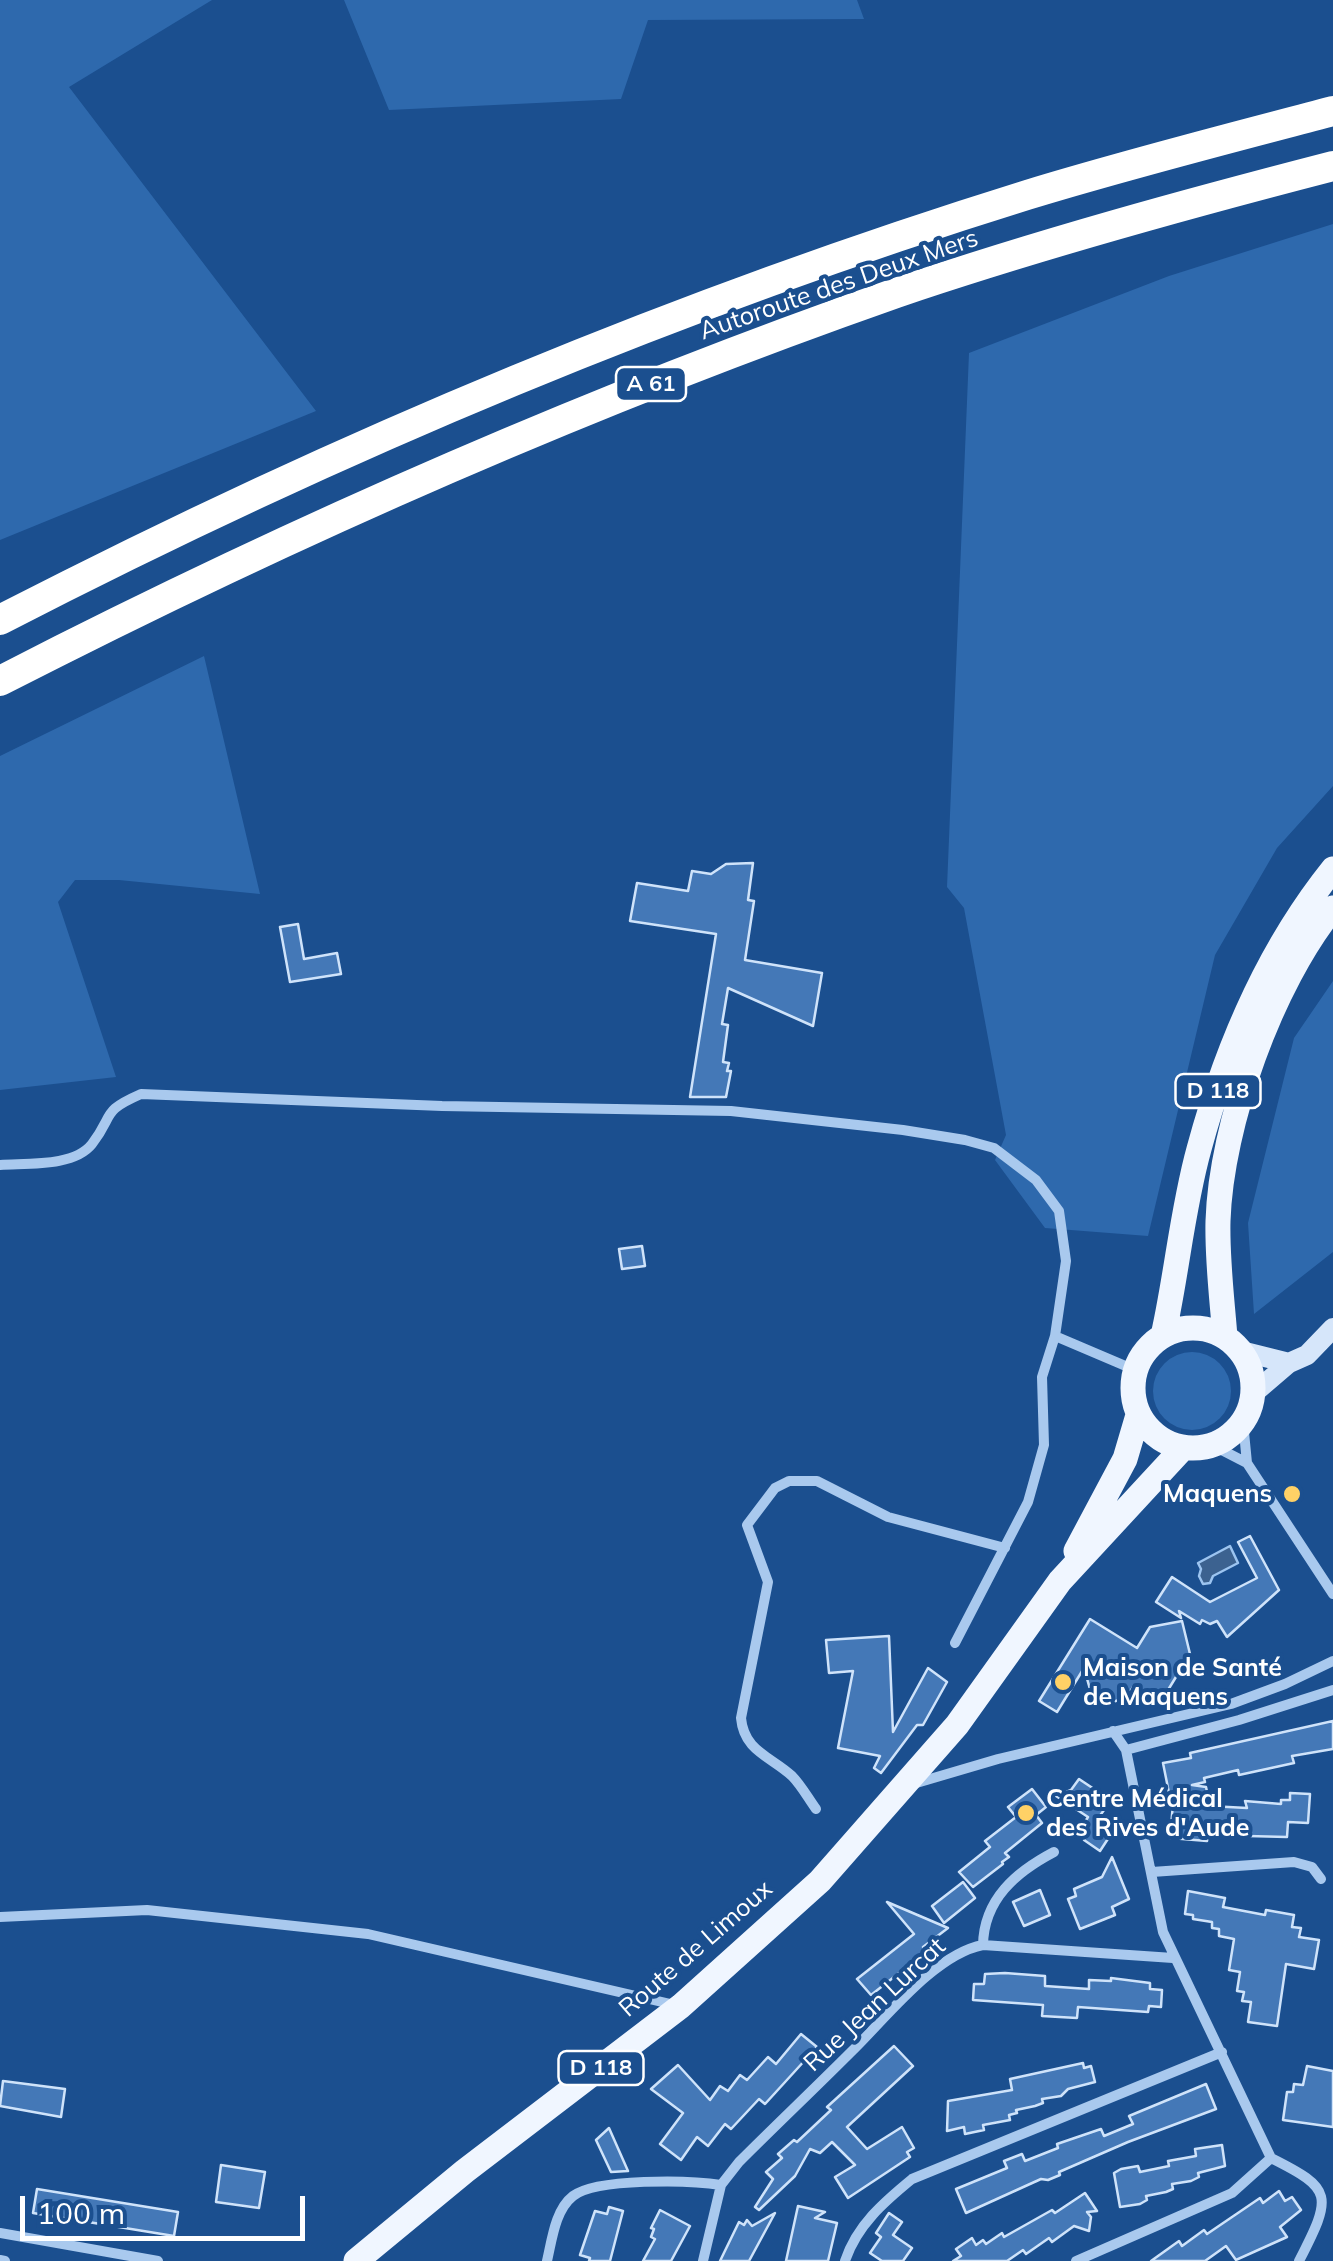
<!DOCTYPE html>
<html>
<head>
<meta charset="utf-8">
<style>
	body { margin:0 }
	#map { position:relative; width:1333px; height:2261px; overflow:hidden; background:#1b4f8f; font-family:Mulish,sans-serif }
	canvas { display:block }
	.scale { position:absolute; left:20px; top:2196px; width:285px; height:45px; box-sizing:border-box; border:5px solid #fff; border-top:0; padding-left:12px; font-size:30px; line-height:35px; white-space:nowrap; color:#fff; -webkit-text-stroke:8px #1b4f8f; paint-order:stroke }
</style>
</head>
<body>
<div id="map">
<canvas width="1333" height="2261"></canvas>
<div class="scale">100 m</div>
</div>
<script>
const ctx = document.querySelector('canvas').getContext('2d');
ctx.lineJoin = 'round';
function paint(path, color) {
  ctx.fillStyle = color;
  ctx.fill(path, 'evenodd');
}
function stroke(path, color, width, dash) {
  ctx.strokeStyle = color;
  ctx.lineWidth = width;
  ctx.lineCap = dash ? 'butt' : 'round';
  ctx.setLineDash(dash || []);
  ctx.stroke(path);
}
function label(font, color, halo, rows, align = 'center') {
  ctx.font = font + ' Mulish,sans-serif';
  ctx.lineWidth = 8;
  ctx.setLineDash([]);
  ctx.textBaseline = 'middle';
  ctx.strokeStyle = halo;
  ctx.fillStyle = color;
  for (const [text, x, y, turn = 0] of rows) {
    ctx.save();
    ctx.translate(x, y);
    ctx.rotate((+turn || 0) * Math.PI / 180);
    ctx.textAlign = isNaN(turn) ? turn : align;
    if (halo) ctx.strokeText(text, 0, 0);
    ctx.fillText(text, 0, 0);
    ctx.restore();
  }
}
const green = new Path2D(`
	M0 0H212L69 87 316 411 0 540Z
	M344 0H857L864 19 648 20 621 99 389 110Z
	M1333 224V786L1277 848 1215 955 1148 1236 1045 1228 995 1160 1006 1135 964 908 947 887 969 353 1169 276Z
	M204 656 260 894 119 880H75L58 902 116 1077 0 1090V756Z
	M1333 981V1252L1254 1314 1248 1223 1294 1038Z
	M1153 1391a39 39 0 1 1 78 0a39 39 0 1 1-78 0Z`);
const water = new Path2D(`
	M1230 1546 1238 1563 1213 1576 1210 1583 1203 1584 1199 1576 1201 1569 1198 1563Z`);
const building = new Path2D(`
	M753 863 748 900 754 901 745 960 822 973 813 1026 728 988 722 1024 728 1025 723 1062 729 1063 727 1071H731L726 1097H690L716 934 630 921 637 883 688 891 692 871 711 874 726 864Z
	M298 924 304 959 337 953 341 974 290 982 280 927Z
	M642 1246 645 1266 622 1269 619 1249Z
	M1250 1536 1279 1590 1227 1637 1217 1621 1210 1624 1202 1620 1200 1624 1179 1611 1181 1618 1156 1602 1172 1577 1210 1602 1257 1578 1238 1542Z
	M1090 1619 1137 1648 1150 1627 1182 1621 1190 1654 1168 1690 1144 1695 1133 1687 1126 1698 1095 1707 1084 1668 1057 1712 1039 1701Z
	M889 1636 893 1732 928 1668 947 1682 923 1725H917L881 1773 874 1768 880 1756 838 1748 853 1671 829 1673 826 1640Z
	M1333 1721V1749L1292 1756 1294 1763 1239 1775 1238 1770 1204 1778 1205 1782 1192 1785 1206 1787 1210 1806 1247 1808 1245 1801 1281 1804V1800H1290V1793L1310 1794 1308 1823 1288 1822 1287 1837 1208 1835 1207 1841 1170 1838 1174 1792 1169 1793 1163 1763 1191 1758 1190 1753Z
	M1079 1779 1103 1795 1101 1798 1109 1803 1099 1817 1115 1828 1100 1851 1084 1840 1087 1835 1080 1830 1088 1817 1056 1796 1071 1790Z
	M1032 1789 1046 1807 1036 1815 1042 1823 1005 1853 1009 1857 1002 1862 1003 1864 973 1887 959 1872 990 1847 985 1841 1016 1817 1008 1807Z
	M1112 1857 1129 1899 1112 1907 1115 1915 1080 1929 1068 1899 1076 1896 1074 1889 1102 1877Z
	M963 1882 975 1898 944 1923 932 1906Z
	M1040 1890 1050 1915 1024 1926 1013 1902Z
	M1188 1891 1225 1898 1223 1907 1265 1915 1266 1910 1294 1915 1292 1927 1301 1928 1299 1937 1319 1940 1314 1969 1286 1964 1277 2026 1248 2022 1251 2002 1242 2001 1244 1992 1237 1991 1240 1972 1229 1970 1234 1939 1219 1936V1929L1212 1928V1922L1193 1919V1915L1185 1914Z
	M887 1902 948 1928 923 1947 926 1952 871 1995 857 1979 914 1934Z
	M1005 1973 1045 1976V1986L1089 1989V1980L1111 1981V1978L1150 1983V1989L1162 1990 1161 2007 1149 2006 1148 2012 1078 2007 1077 2018 1042 2016 1043 2005 973 2000 974 1984H984L985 1974Z
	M801 2034 817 2047 765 2104 759 2099 731 2129 725 2124 708 2146 697 2137 681 2160 660 2144 683 2113 651 2089 678 2065 710 2100 720 2086 728 2091 740 2075 747 2080 768 2057 776 2064Z
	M894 2046 913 2066 847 2127 867 2149 902 2127 914 2148 907 2152 910 2157 848 2198 835 2177 855 2165 832 2142 820 2153 810 2149 795 2176 759 2210 755 2207 773 2179 766 2172 782 2158 778 2154 794 2140 797 2142 831 2110 827 2107Z
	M1083 2063 1084 2068 1091 2066 1095 2082 1068 2089 1061 2096 1042 2099 1043 2103 1035 2106 1016 2110 1017 2113 1009 2115 1010 2120 983 2125 984 2130 965 2134 964 2127 947 2131 948 2101 1012 2090 1010 2079Z
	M1307 2066 1333 2071V2127L1283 2120 1287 2092H1293L1294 2084 1303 2085Z
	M3 2081 65 2089 61 2117 0 2106Z
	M1206 2084 1216 2109 1128 2142 1059 2172 1060 2175 1048 2180 1041 2179 966 2213 956 2189 1007 2168 1004 2161 1022 2154 1025 2161 1058 2148 1057 2144 1101 2129 1104 2136 1133 2124 1129 2116Z
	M609 2128 628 2171 611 2172 596 2140Z
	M1222 2145 1225 2166 1198 2173 1199 2177 1191 2181 1172 2184 1173 2189 1166 2192 1146 2196 1147 2200 1140 2204 1120 2207 1114 2173 1121 2169 1138 2166 1140 2172 1169 2166 1168 2161 1196 2156 1195 2149Z
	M221 2165 265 2172 259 2208 216 2202Z
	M37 2189 178 2212 174 2236 33 2213Z
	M1279 2191 1285 2201 1292 2197 1301 2210 1280 2227 1287 2237 1236 2260 1226 2246 1205 2261H1151L1179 2241 1182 2246 1204 2230 1207 2234 1260 2198 1263 2203Z
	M1085 2193 1097 2211 1087 2212 1091 2217 1089 2231 1074 2226 1052 2242 1049 2238 1026 2254 1023 2250 1007 2261H953L961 2256 956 2249 972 2238 976 2245 983 2240 986 2244 1002 2233 1004 2237 1052 2210 1055 2213Z
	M798 2206 825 2212 815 2218 837 2223 828 2261H786Z
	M609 2207 623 2211 610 2261H589L590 2258 580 2255 595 2211 607 2214Z
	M660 2210 690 2226 671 2261H643L655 2239 651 2237 654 2229 651 2228Z
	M775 2213 749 2261H720L739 2222 744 2225 747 2220 752 2226Z
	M889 2213 902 2222 893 2235 912 2248 903 2261H882L870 2253 881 2237 876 2233Z`);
const street = new Path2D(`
	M0 1165C27 1163 74 1167 92 1144 115 1114 100 1112 141 1094L442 1106 731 1111 903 1130 965 1140 994 1148 1036 1180 1059 1211 1066 1261 1055 1336 1135 1370
	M1243 1422 1247 1463 1333 1594
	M1212 1445 1247 1463
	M955 1643 1028 1502 1044 1445 1042 1377 1055 1336
	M1113 1731 1126 1750 1163 1932 1271 2158
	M1126 1750 1239 1720 1333 1690
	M913 1784 998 1759 1231 1704 1285 1684 1333 1661
	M816 1809C808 1798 801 1785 792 1776 770 1756 744 1751 741 1718L768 1582 747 1525 775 1488 789 1481H817L888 1517 1005 1548
	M1152 1872 1294 1862 1312 1867 1321 1879
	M0 1917 147 1910 368 1934 675 2005
	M983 1945C984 1899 1016 1872 1054 1852
	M1271 2158C1333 2189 1333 2195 1299 2261
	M0 2233 158 2261
	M0 2260 5 2261
	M547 2261C552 2240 555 2210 573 2196 596 2178 690 2180 721 2185
	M703 2261 721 2185 739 2162C776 2125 814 2089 851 2052 886 2018 935 1954 983 1945L1173 1958
	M845 2261C857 2225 884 2202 912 2179L1222 2052
	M1076 2261 1232 2193 1271 2158`);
const secondary = new Path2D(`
	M1241 1351 1289 1363
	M1254 1393 1289 1363 1307 1355 1333 1328`);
const primary = new Path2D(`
	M1133 1388a60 60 0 1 1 120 0a60 60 0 1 1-120 0Z
	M1163 1336C1177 1274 1182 1210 1199 1149 1226 1049 1268 950 1333 869
	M1225 1337C1222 1298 1217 1260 1218 1221 1221 1124 1272 983 1333 908
	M1076 1551 1125 1459 1138 1415
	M356 2261 465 2171 681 2006 820 1881 957 1725 1060 1581 1183 1448`);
const highway = new Path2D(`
	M0 620C329 450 673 305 1027 195 1128 164 1231 138 1333 111
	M0 681C290 532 588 401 896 293 1040 244 1186 204 1333 166`);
const markers = [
	[1292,1494,10,"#ffd166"],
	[1063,1682,10,"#ffd166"],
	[1026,1813,10,"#ffd166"]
];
const shields = [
	[651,384,70],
	[1218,1091,85],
	[601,2068,85]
];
const shieldNames = [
	["A 61",651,384],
	["D 118",1218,1091],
	["D 118",601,2068]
];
const streetNames = [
	["Autoroute des Deux Mers",839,285,-19],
	["Route de Limoux",696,1949,-41],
	["Rue Jean Lurcat",875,2005,-43]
];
const poiNames = [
	["Maquens",1272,1494,"right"],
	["Maison de Santé",1083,1668],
	["de Maquens",1083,1697],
	["Centre Médical",1046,1799],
	["des Rives d'Aude",1046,1828]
];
paint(green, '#2e69ad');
paint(water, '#3c6290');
stroke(water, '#9cc4f0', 2.5);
paint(building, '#4478b7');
stroke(building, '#cfe3fa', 2.5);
stroke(street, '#a9c9ee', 10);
stroke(secondary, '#d6e6fa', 20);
stroke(primary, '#f0f6ff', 25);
stroke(highway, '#fff', 30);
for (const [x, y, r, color] of markers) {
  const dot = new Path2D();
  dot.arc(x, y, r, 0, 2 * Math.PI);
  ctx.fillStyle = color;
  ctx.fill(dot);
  stroke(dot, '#1b4f8f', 4);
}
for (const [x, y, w] of shields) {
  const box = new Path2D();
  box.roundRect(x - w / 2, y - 17, w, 34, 8);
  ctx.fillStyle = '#1b4f8f';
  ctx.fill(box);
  stroke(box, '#fff', 2.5);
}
label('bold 22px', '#fff', null, shieldNames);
label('25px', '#fff', '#1b4f8f', streetNames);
label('bold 25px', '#fff', '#1b4f8f', poiNames, 'left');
</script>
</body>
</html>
